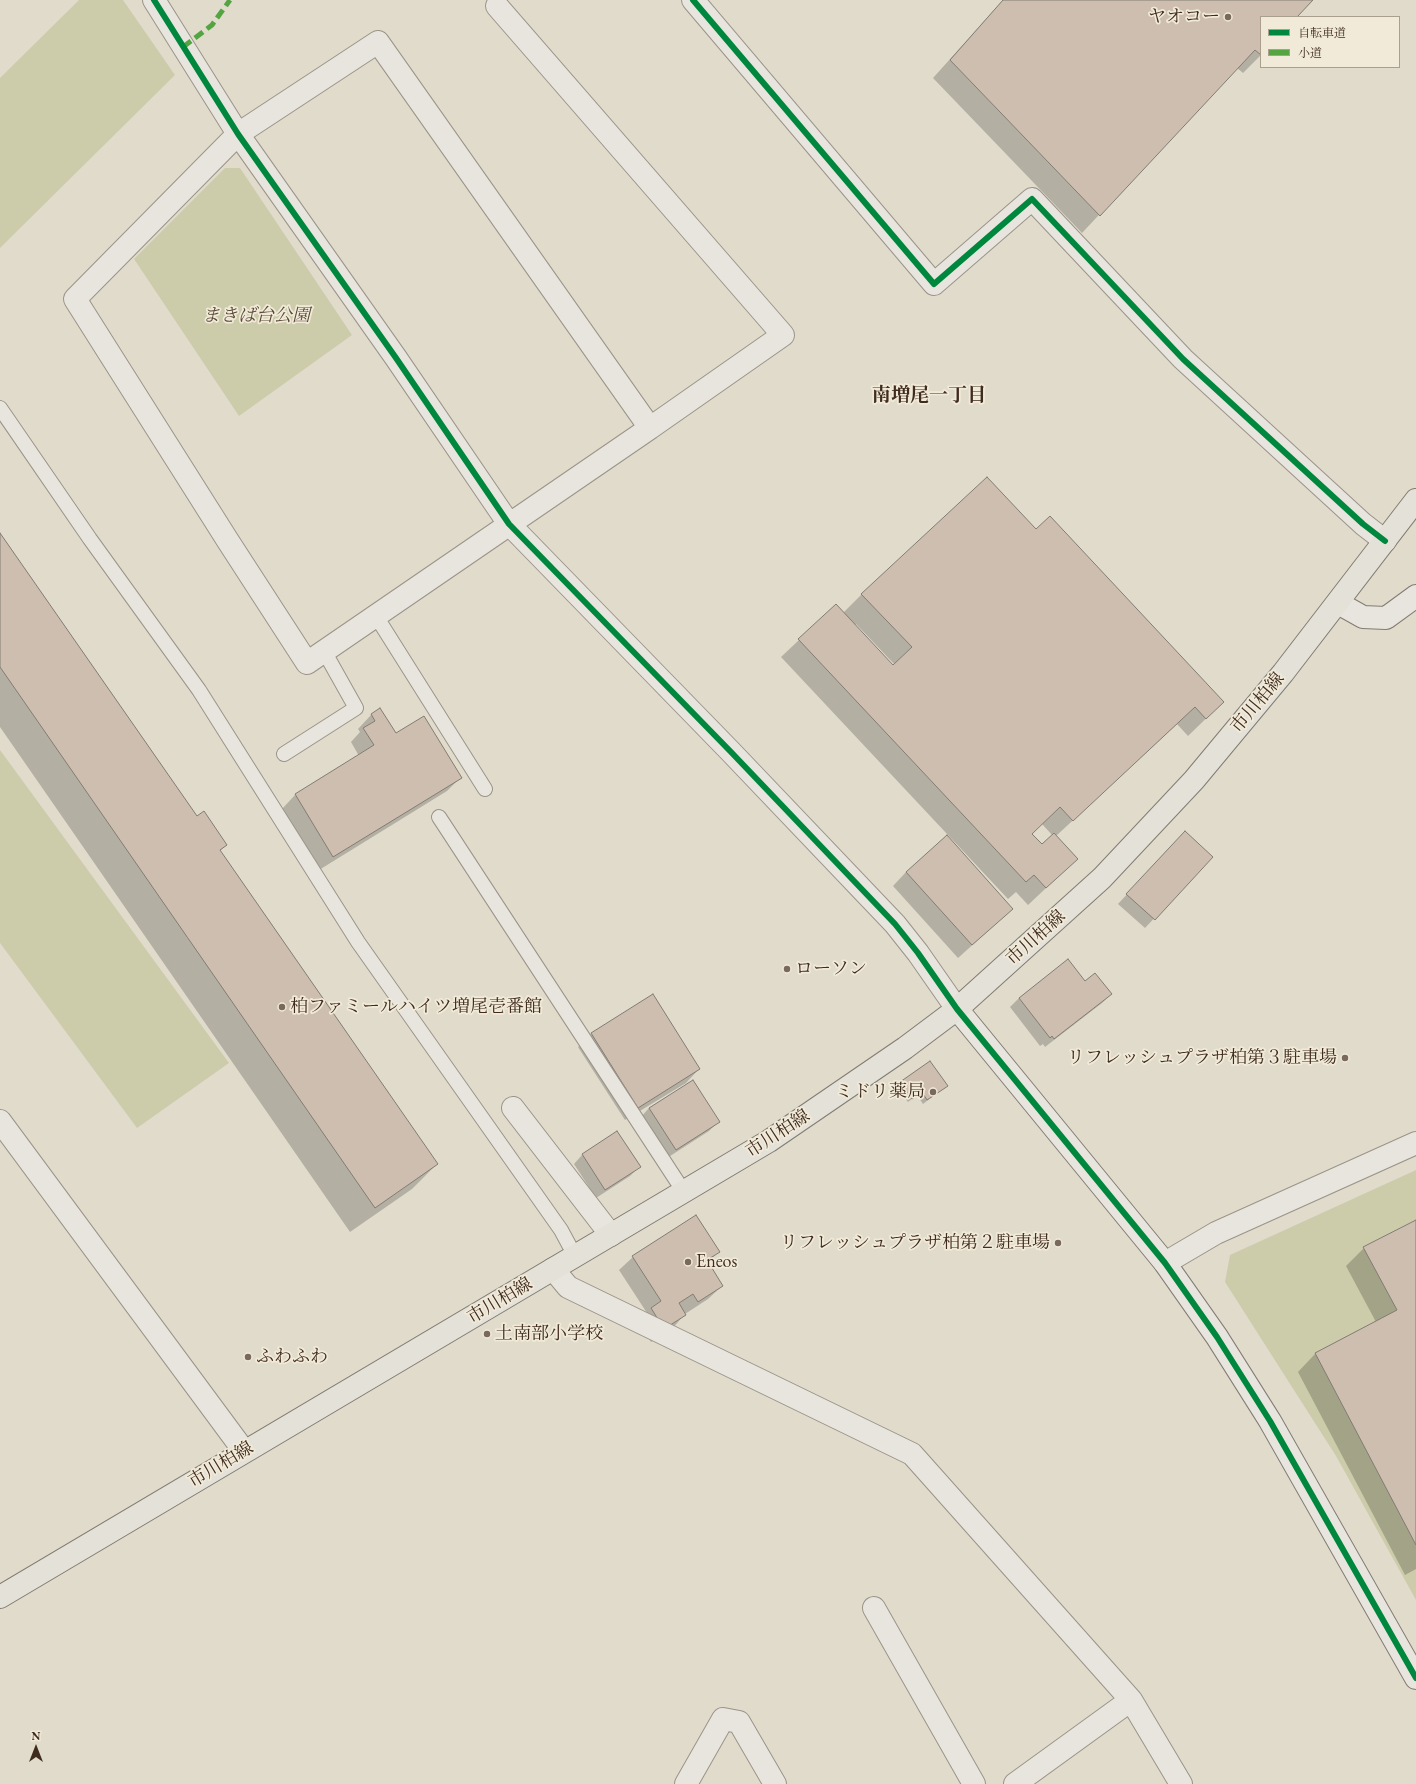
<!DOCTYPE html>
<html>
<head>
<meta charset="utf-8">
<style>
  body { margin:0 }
  #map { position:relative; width:1416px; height:1784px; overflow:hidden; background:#e1dbcc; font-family:"EB Garamond","Noto Serif JP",serif }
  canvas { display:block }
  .legend { position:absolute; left:1260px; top:16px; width:140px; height:52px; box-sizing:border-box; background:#f1ead9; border:1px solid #aa9e8f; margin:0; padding:5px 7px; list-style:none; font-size:12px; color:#402c1f }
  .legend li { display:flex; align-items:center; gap:8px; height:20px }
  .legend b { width:20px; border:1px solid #aa9e8f }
  .north { position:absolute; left:16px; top:1728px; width:40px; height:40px; -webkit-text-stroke:3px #f1ead9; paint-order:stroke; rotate:0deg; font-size:11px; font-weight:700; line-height:16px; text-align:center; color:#402c1f }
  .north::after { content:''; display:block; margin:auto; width:14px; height:18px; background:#402c1f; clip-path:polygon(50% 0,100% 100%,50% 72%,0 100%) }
</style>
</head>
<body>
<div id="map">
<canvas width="1416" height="1784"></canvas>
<ul class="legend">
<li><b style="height:5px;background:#00873e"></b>自転車道</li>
<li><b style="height:5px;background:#54a441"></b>小道</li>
</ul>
<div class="north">N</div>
</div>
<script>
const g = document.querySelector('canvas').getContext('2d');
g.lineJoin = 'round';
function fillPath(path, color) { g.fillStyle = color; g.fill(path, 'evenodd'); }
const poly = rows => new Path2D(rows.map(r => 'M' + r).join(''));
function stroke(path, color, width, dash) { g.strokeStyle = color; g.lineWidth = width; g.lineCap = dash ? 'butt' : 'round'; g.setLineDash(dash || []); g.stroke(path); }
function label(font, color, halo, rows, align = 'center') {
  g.font = font + ' "EB Garamond","Noto Serif JP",serif'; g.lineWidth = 3.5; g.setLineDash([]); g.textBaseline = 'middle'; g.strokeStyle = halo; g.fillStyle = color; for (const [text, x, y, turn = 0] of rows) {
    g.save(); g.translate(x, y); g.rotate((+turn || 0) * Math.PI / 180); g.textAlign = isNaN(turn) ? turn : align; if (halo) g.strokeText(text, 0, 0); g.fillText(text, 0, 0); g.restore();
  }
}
fillPath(poly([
  [79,0,123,0,175,75,0,248,0,78],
  [225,168,240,168,352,335,239,416,134,259],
  [0,750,229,1063,137,1128,0,943],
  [1416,1170,1416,1600,1336,1456,1225,1282,1230,1255]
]), '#ccccab');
fillPath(poly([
  [1003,0,1312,0,1296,17,1261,17,1261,55,1243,73,1237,68,1082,233,933,78],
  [1036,530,1223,702,1188,736,1177,724,1056,836,1077,859,1028,905,1016,892,1008,899,781,657,799,640,843,613,862,594],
  [856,624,895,665,893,667,855,626],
  [1042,824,1053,836,1042,846,1032,834],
  [0,535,197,818,226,845,220,851,437,1164,412,1189,350,1232,0,727],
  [380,710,395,734,460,778,447,791,319,870,282,809,295,795,359,756,351,742,360,732,358,729,371,715],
  [1176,841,1212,857,1145,928,1118,904],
  [906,872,998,922,958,958,893,886],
  [1068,961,1085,982,1111,994,1102,1003,1045,1047,1043,1044,1040,1046,1010,1007,1019,998],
  [592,1034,699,1069,686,1083,625,1120,578,1047],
  [901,1082,946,1086,923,1104,917,1095,908,1102,897,1087],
  [649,1108,718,1122,709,1131,667,1158,641,1117],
  [617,1133,639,1167,630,1176,596,1198,574,1164,582,1155],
  [1416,1221,1416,1569,1405,1575,1298,1372,1315,1354,1376,1322,1346,1266,1364,1248],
  [718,1252,708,1263,722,1286,708,1299,685,1314,672,1329,651,1342,638,1322,647,1313,619,1270,633,1257]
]), '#0003');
const building = poly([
  [1003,0,1313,0,1297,17,1261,17,1261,55,1255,50,1100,216,950,60,1003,0],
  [987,477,1036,529,1050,516,1224,702,1206,719,1195,707,1073,821,1060,807,1032,834,1042,844,1054,833,1078,859,1046,888,1034,875,1026,882,798,639,836,604,893,665,912,647,861,594,987,477],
  [0,533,197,816,204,811,227,845,220,850,438,1164,375,1208,0,667,0,533],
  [380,708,396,733,424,716,462,778,333,857,295,794,374,745,363,728,375,721,371,714,380,708],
  [1185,831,1213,857,1155,920,1126,894,1185,831],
  [947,835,1013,909,972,945,906,872,947,835],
  [1068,959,1085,981,1095,973,1112,994,1054,1039,1052,1036,1050,1038,1019,998,1068,959],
  [653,994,700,1069,638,1108,591,1033,653,994],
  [930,1061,948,1086,927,1100,922,1092,912,1099,900,1082,930,1061],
  [693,1080,720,1122,676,1150,649,1108,693,1080],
  [617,1131,641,1167,605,1190,582,1154,617,1131],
  [696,1215,720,1252,707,1260,723,1286,698,1302,693,1294,679,1303,686,1315,664,1329,651,1308,661,1301,632,1256,696,1215],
  [1416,1220,1416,1545,1315,1353,1397,1310,1363,1247,1416,1220]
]);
fillPath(building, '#cdbeb0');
stroke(building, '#827c73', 1);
const lane = poly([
  [0,408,90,539,199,690,358,942,561,1230,575,1256],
  [376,616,485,789],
  [284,754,356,708,324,651],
  [439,817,684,1192]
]);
const street = poly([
  [154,0,238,134,396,358,509,524,731,752,895,924,918,953,957,1009],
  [693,0,934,284,1032,199,1183,359,1363,524,1385,541],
  [497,6,783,335,650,428],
  [378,42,650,428,307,663,228,541,75,299,238,134,378,42],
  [513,1108,611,1235],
  [0,1121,244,1451],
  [1165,1263,1216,1233,1416,1143],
  [553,1269,568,1287,912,1454,1131,1700,1181,1784],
  [874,1608,974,1784],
  [686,1784,723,1719,739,1722,775,1784],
  [1015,1784,1131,1700]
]);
const secondary = poly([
  [1338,603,1363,617,1386,618,1416,596],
  [957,1009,1165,1263,1217,1337,1270,1421,1416,1678]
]);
const primary = poly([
  [0,1597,769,1141,905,1048,957,1009,1102,878,1194,780,1283,673,1416,500]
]);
stroke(lane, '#9a9489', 16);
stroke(street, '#9a9489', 24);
stroke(secondary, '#827c73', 24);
stroke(primary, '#827c73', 24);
stroke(lane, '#e8e5de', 14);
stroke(street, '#e8e5de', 22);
stroke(secondary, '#e8e5de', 22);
stroke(primary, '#e4e1d8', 22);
stroke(poly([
  [183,47,212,25,230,0]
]), '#54a441', 5, [10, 5]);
stroke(poly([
  [154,0,238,134,396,358,509,524,731,752,895,924,918,953,957,1009,1165,1263,1217,1337,1270,1421,1416,1678],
  [693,0,934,284,1032,199,1183,359,1363,524,1385,541]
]), '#00873e', 6);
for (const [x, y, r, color] of [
  [1228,17,4,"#78695c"],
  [787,969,4,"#78695c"],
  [282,1007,4,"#78695c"],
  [1345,1058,4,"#78695c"],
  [933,1092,4,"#78695c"],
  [1058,1243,4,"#78695c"],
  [688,1262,4,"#78695c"],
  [487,1334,4,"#78695c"],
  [248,1357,4,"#78695c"]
]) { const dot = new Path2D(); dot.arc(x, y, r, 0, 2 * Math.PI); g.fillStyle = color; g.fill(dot); stroke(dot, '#f1ead9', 1.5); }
label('18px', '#402c1f', '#f1ead9', [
  ["ヤオコー",1220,17,"right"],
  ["ローソン",795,969],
  ["柏ファミールハイツ増尾壱番館",290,1007],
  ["リフレッシュプラザ柏第３駐車場",1337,1058,"right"],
  ["ミドリ薬局",925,1092,"right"],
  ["リフレッシュプラザ柏第２駐車場",1050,1243,"right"],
  ["Eneos",696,1262],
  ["土南部小学校",495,1334],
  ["ふわふわ",256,1357]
], 'left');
label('italic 18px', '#594a36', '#f1ead9', [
  ["まきば台公園",256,316]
]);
label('18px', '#402c1f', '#f1ead9', [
  ["市川柏線",1258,703,-50],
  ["市川柏線",1036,938,-42],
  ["市川柏線",778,1134,-33],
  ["市川柏線",500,1301,-31],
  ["市川柏線",221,1465,-31]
]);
label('bold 19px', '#402c1f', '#f1ead9', [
  ["南増尾一丁目",929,396]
]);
</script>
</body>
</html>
